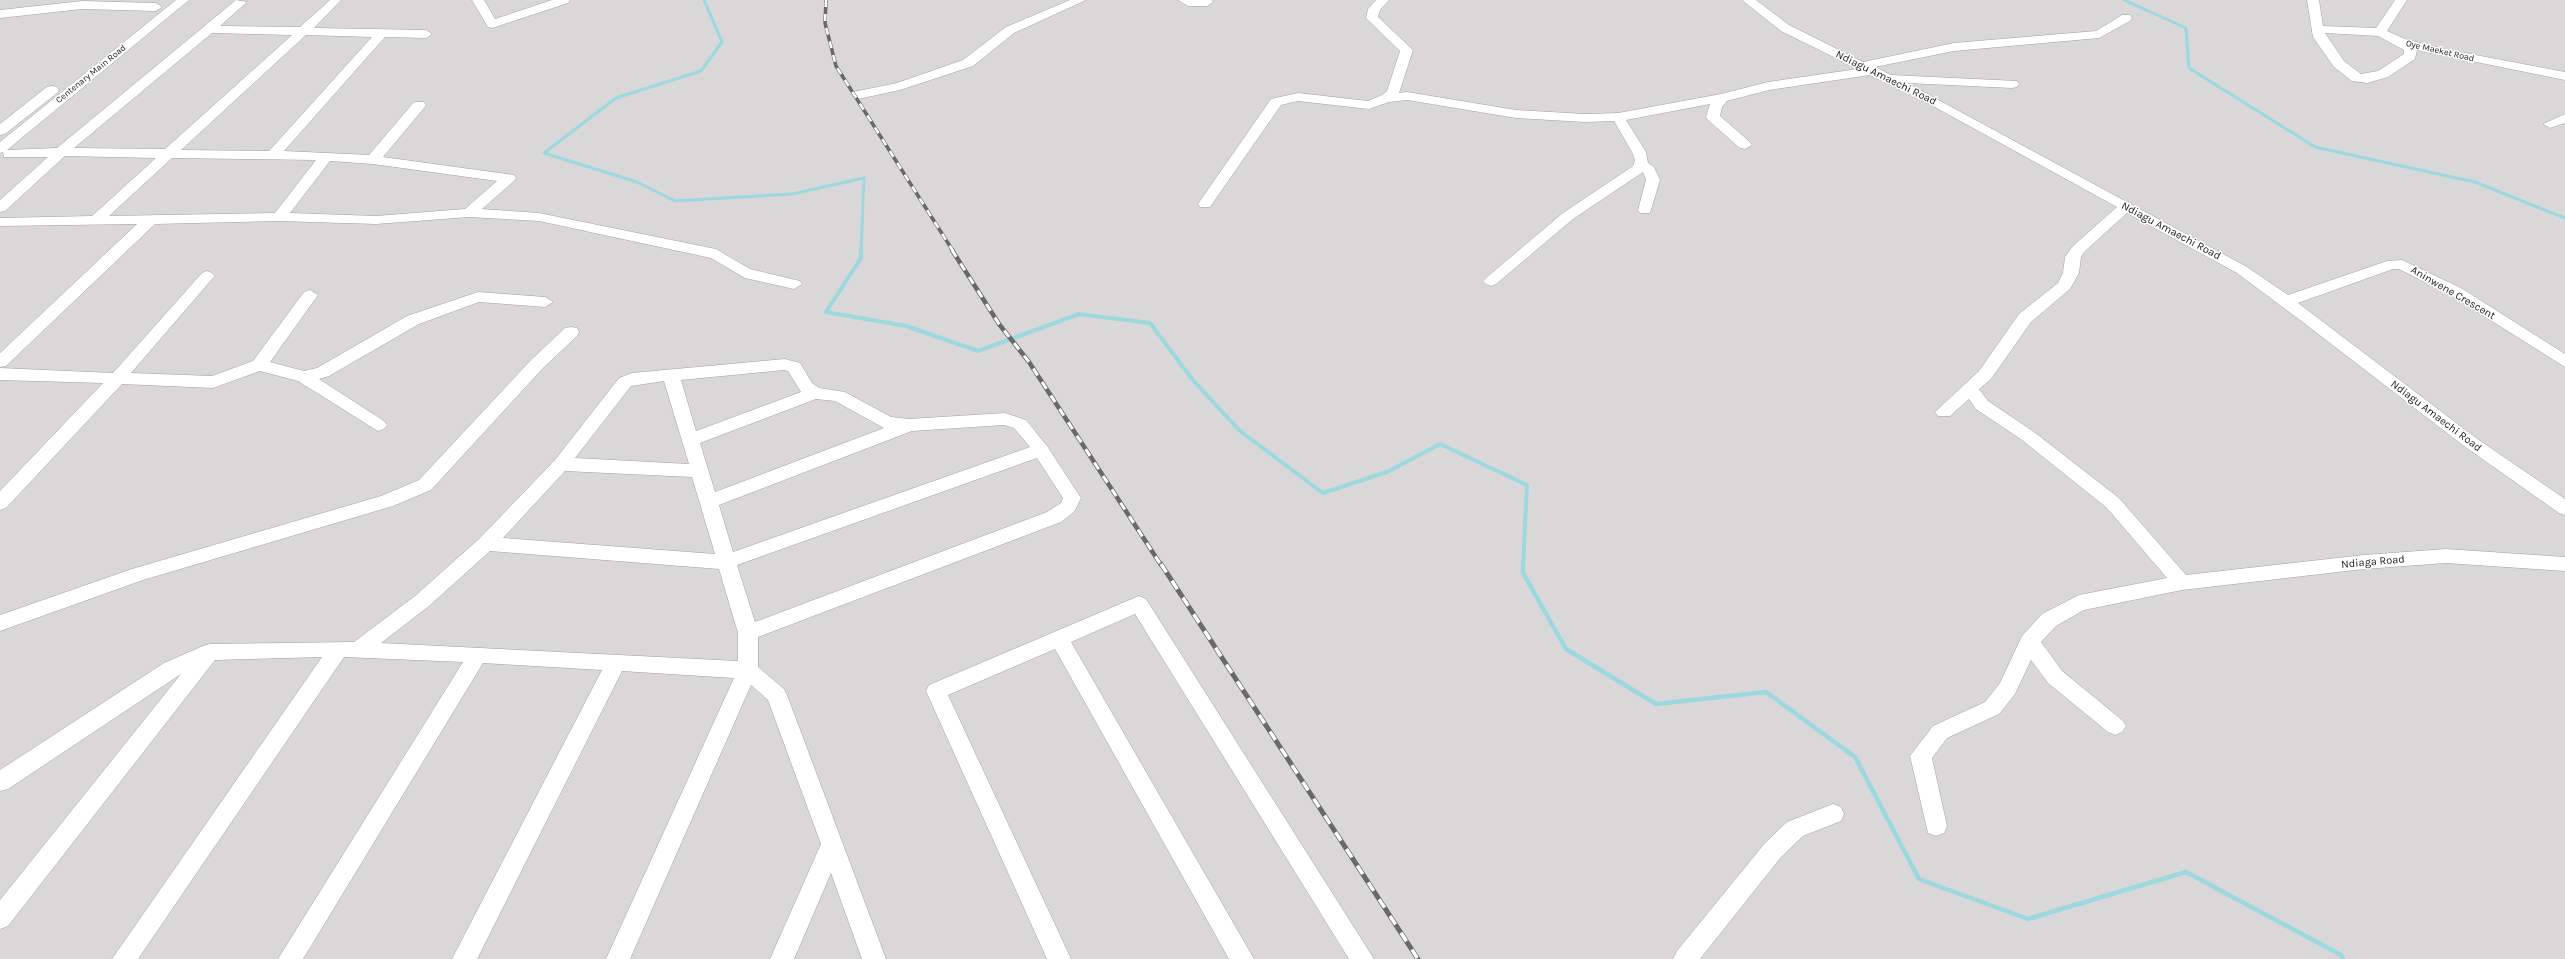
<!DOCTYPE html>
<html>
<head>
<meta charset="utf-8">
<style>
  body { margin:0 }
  canvas { display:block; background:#ede7df }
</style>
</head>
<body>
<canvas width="2565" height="959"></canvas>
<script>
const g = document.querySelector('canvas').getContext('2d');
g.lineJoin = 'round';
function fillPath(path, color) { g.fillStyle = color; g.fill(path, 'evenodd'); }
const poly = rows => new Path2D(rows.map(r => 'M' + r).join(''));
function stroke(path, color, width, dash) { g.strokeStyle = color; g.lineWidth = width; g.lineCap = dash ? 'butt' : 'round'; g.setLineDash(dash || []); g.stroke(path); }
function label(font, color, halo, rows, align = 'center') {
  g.font = font + ' Karla,sans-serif'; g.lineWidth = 3; g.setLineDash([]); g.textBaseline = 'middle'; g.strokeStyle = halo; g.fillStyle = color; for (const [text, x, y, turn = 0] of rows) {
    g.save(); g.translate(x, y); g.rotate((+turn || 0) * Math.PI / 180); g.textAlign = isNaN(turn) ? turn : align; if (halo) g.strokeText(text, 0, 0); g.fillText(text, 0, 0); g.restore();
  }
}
fillPath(poly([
  [0,0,2565,0,2565,959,0,959]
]), '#d9d7d8');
stroke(poly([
  [704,0,722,42,701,71,616,98,544,153,637,182,675,201,792,194,864,178,861,251],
  [2124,0,2186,28,2189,68,2315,147,2475,182,2565,218]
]), '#9bd9df', 3);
stroke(poly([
  [861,250,861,258,826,312,906,326,978,351,1079,314,1150,323,1192,379,1239,430,1323,493,1387,472,1440,444,1527,485,1523,565]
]), '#9bd9df', 4);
stroke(poly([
  [1523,564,1523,573,1566,649,1656,704,1766,692,1855,757,1919,879,2028,919,2186,872,2341,955,2343,959]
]), '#9bd9df', 4.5);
const minor = poly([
  [176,0,189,0,7,150,57,148,236,0,247,2,220,26,300,27,330,0,341,0,314,28,426,30,432,34,426,38,385,37,284,151,369,155,414,102,424,102,426,105,424,108,383,157,514,175,516,178,514,181,482,209,539,213,716,249,750,269,800,281,802,284,794,289,745,278,711,258,539,221,469,217,376,224,279,221,155,224,6,366,0,367,0,353,137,224,0,226,0,218,92,216,156,158,65,156,5,211,0,212,0,200,48,157,4,157,3,152,0,153,0,142,176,0],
  [212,33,292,35,165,149,74,148,212,33],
  [306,35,372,37,269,151,181,150,306,35],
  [172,158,316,160,275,213,109,216,172,158],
  [330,161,373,164,497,181,465,209,376,216,290,213,330,161],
  [472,0,484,0,495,19,552,0,570,0,568,3,492,28,488,27,472,0],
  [1070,0,1086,0,1014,33,973,66,900,90,858,99,851,95,853,92,897,83,963,60,1006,27,1070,0],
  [1178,0,1212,0,1213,2,1207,6,1188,6,1178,0],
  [1376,0,1389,0,1380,10,1378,17,1413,50,1399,93,1407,92,1516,110,1585,114,1618,113,1721,94,1768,82,1858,69,1781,31,1742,0,1756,0,1789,25,1863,62,1954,43,2096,31,2122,15,2130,15,2132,18,2130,21,2099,38,1954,51,1875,67,1891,75,2017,81,2019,84,2017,87,2012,88,1907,83,2247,267,2288,295,2387,261,2402,260,2461,288,2565,354,2565,367,2449,294,2399,269,2393,269,2298,303,2476,438,2565,499,2565,515,2559,513,2464,446,2304,323,2237,273,2127,213,2084,252,2081,257,2079,273,2070,289,2031,322,1991,379,1979,389,1988,401,2034,432,2119,498,2186,575,2364,555,2446,549,2565,557,2565,571,2446,563,2364,569,2182,590,2084,610,2056,626,2041,642,2062,671,2122,720,2126,726,2122,732,2115,735,2108,732,2048,683,2031,660,2015,694,1999,714,1947,738,1932,758,1947,826,1944,833,1936,836,1928,833,1910,756,1933,726,1985,702,2000,683,2022,636,2042,614,2079,595,2167,578,2107,508,2022,440,1976,409,1969,399,1950,416,1938,416,1935,412,1979,371,2019,314,2058,283,2063,273,2065,257,2073,246,2117,207,1922,100,1870,75,1769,90,1727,101,1722,107,1720,116,1750,142,1752,145,1745,149,1740,148,1708,120,1706,117,1710,104,1626,120,1646,152,1648,163,1654,167,1660,180,1650,213,1640,213,1638,210,1646,180,1643,172,1573,219,1496,284,1491,286,1486,284,1483,281,1486,278,1563,213,1633,166,1635,160,1632,152,1614,121,1585,122,1516,118,1407,100,1389,102,1369,109,1298,101,1281,105,1210,207,1200,207,1198,204,1271,99,1298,93,1368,101,1382,95,1387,91,1400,51,1366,18,1368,9,1376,0],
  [2307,0,2319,0,2323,26,2376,28,2395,0,2407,0,2387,31,2405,39,2444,49,2565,72,2565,80,2417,50,2415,59,2388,77,2367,83,2352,81,2334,67,2313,37,2307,0],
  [2325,33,2378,36,2404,50,2404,54,2378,71,2361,74,2344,61,2325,33],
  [82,1,156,3,162,7,156,11,82,9,0,18,0,10,82,1],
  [52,86,57,87,59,90,57,93,5,134,0,135,0,124,47,87,52,86],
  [2565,114,2565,123,2550,128,2543,124,2565,114],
  [207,271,212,273,215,276,212,279,131,373,212,376,253,361,304,292,310,290,318,295,270,362,304,371,317,368,407,316,478,292,545,297,553,302,545,307,479,302,419,324,329,376,319,379,384,421,387,425,384,429,378,431,298,381,260,371,213,388,122,384,6,508,0,510,0,491,103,383,0,380,0,368,113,373,202,273,207,271],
  [571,327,577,328,579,332,577,336,543,368,431,490,393,506,143,580,0,631,0,615,132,569,381,496,419,480,531,360,565,328,571,327],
  [785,359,800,363,812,383,819,388,845,392,891,417,909,419,1005,413,1026,420,1047,446,1081,498,1074,512,1061,522,758,637,758,667,784,689,787,695,886,959,862,959,831,873,794,959,770,959,821,844,768,700,751,685,630,959,606,959,734,678,622,671,477,959,452,959,602,670,483,663,303,959,278,959,463,662,344,657,138,959,112,959,322,657,215,660,8,926,0,929,0,900,181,674,8,789,0,791,0,770,164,663,203,646,210,644,354,642,415,596,479,539,555,460,619,378,632,373,785,359],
  [784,370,788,371,801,392,696,431,681,380,784,370],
  [664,381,689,464,575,458,631,386,664,381],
  [816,399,835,401,884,428,715,492,700,443,816,399],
  [1004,425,1014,428,1030,447,733,552,719,505,912,431,1004,425],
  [1037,458,1063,498,1061,503,1047,512,755,622,737,565,1037,458],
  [565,471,692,477,715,554,503,538,565,471],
  [490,551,719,569,738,633,738,661,381,643,429,606,490,551],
  [1139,596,1146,599,1374,959,1349,959,1135,614,1071,642,1254,959,1229,959,1055,649,948,695,1071,959,1047,959,926,691,929,685,1139,596],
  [1833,804,1841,807,1844,814,1841,821,1803,836,1781,857,1700,959,1673,959,1677,951,1765,843,1787,822,1833,804]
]);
stroke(minor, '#a2a2a2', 1);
fillPath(minor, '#fff');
const railFar2 = poly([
  [826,0,825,23,836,66,953,251]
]);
const railFar1 = poly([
  [952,250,999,324,1029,362,1161,565]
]);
const rail = poly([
  [1161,564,1418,959]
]);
stroke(railFar2, '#696969', 3.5);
stroke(railFar1, '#696969', 4.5);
stroke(rail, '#696969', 5);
stroke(railFar2, '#fff', 2.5, [7]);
stroke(railFar1, '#fff', 3, [8]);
stroke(rail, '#fff', 3.5, [10]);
label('9px', '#1b1b1b', '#fff', [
  ["Oye Maeket Road",2440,51,13],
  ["Centenary Main Road",91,74,-39]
]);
label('11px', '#1b1b1b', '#fff', [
  ["Ndiagu Amaechi Road",1886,78,26],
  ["Ndiagu Amaechi Road",2171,231,28],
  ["Aninwene Crescent",2453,293,30],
  ["Ndiagu Amaechi Road",2436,416,37],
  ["Ndiaga Road",2373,562,-5]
]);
</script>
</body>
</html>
